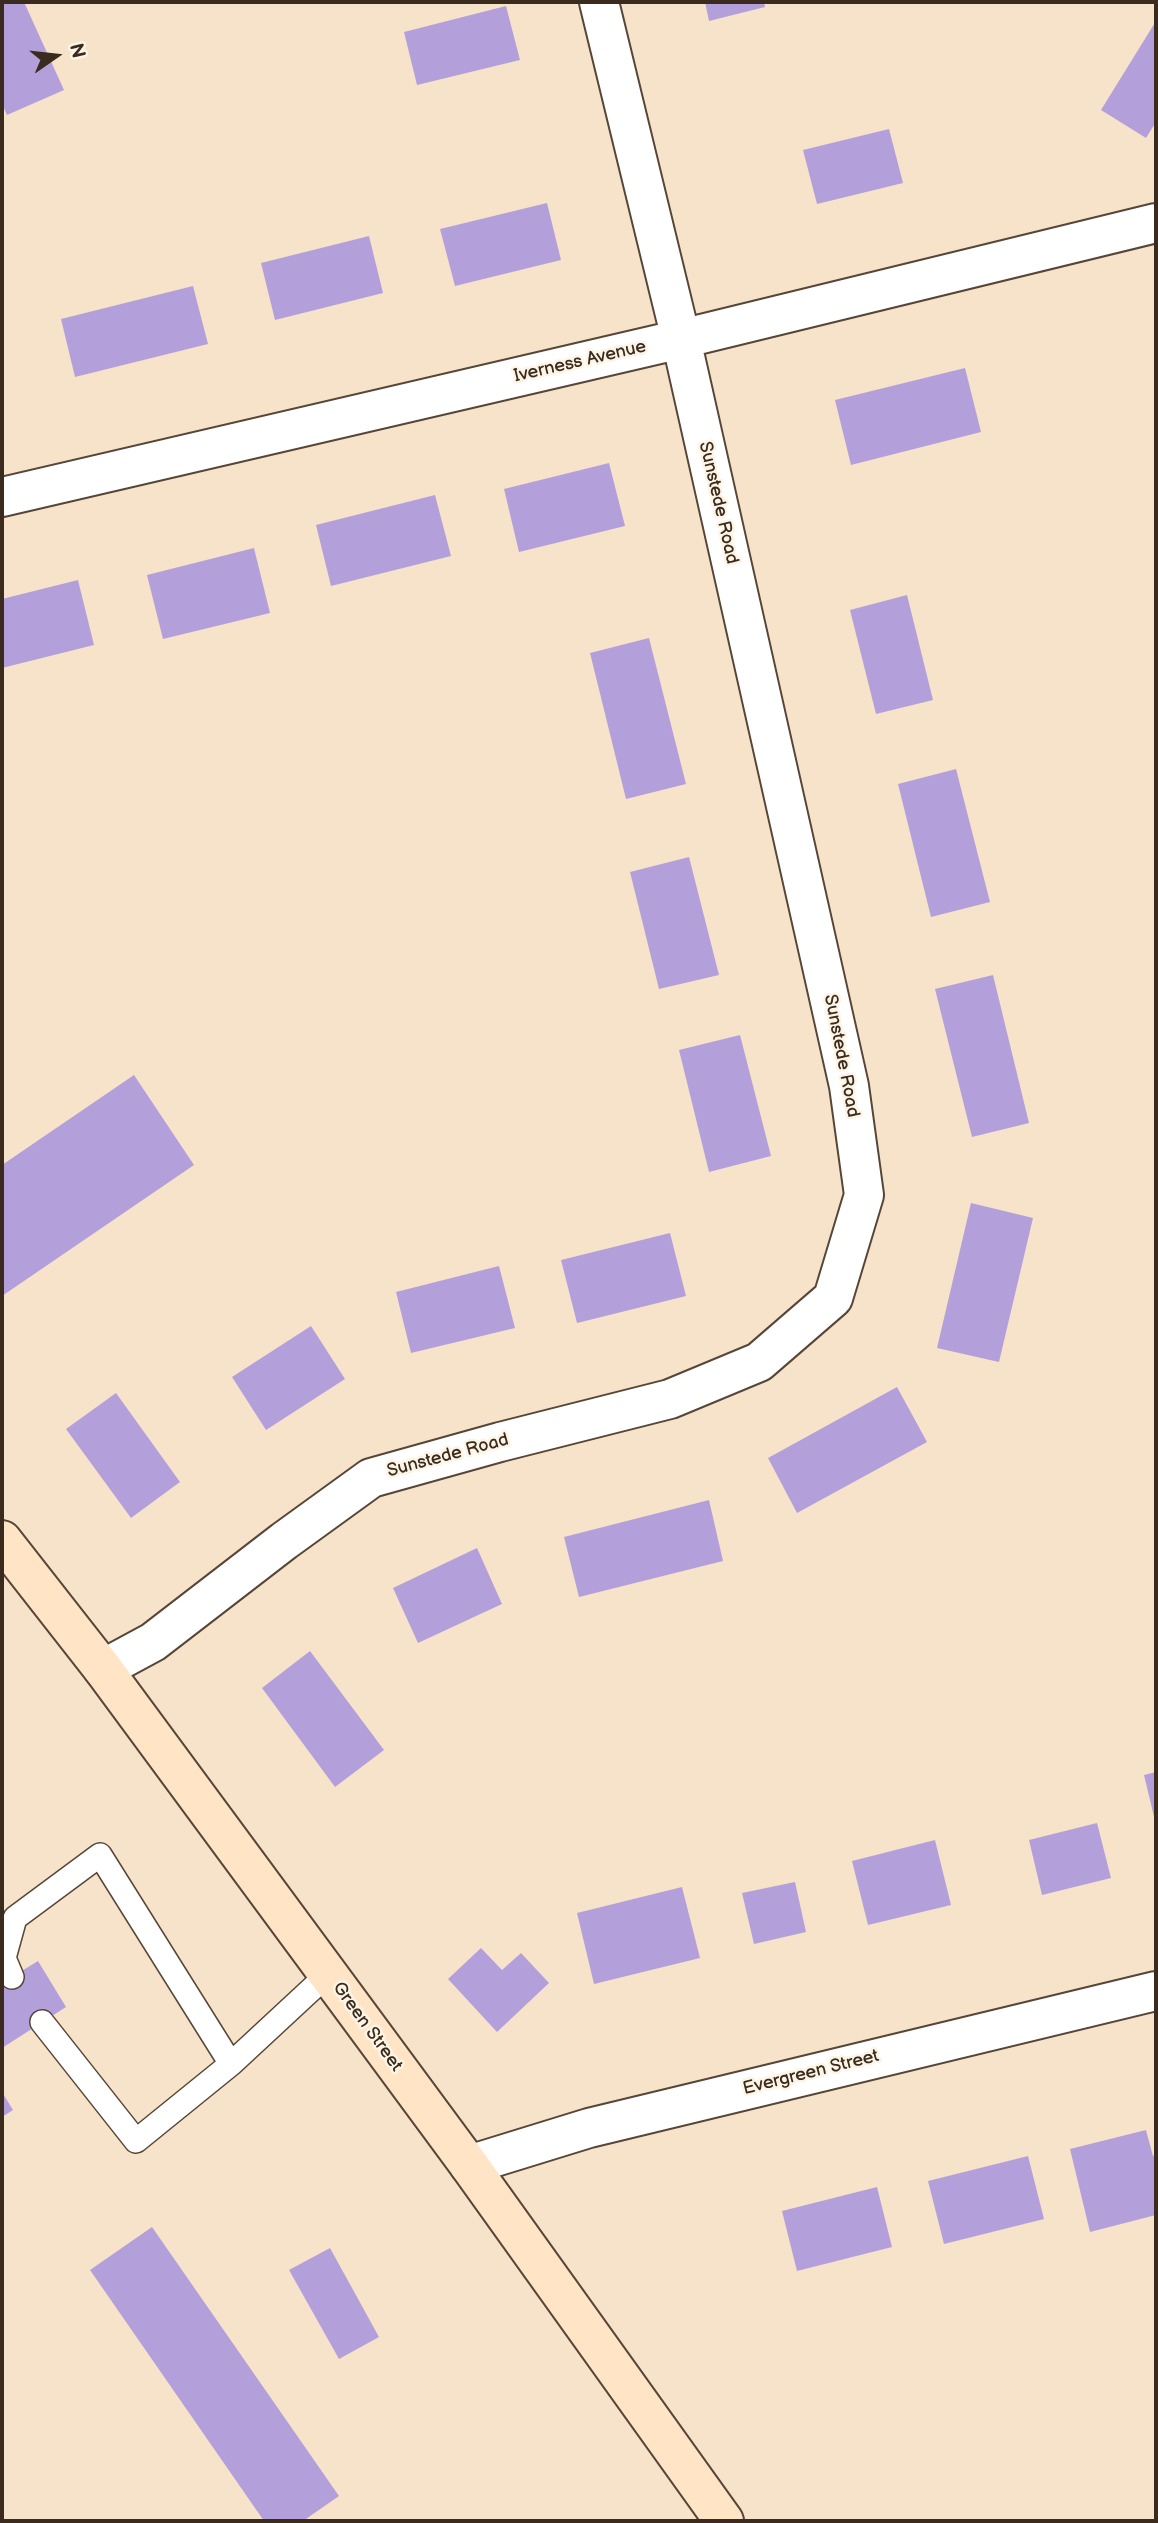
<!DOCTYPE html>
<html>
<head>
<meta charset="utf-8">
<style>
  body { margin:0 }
  #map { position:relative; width:1158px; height:2523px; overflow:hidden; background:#f6e3ca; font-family:"Balsamiq Sans",sans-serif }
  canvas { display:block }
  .frame { position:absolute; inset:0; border:4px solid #3b2a1e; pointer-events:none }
  .north { position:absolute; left:21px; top:21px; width:70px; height:70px; -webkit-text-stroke:5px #fcf5e5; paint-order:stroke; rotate:76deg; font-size:19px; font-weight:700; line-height:28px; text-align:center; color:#3b2a1e }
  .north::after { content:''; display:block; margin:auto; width:24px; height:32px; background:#3b2a1e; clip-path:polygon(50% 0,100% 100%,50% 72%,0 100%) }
</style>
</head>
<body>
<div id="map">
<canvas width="1158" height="2523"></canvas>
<div class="frame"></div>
<div class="north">N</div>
</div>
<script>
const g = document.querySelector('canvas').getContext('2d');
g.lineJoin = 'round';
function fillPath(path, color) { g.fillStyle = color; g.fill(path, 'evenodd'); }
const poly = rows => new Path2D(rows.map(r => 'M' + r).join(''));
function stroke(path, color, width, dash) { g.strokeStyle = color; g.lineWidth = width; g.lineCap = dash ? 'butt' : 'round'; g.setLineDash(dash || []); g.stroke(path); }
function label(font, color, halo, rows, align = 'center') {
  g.font = font + ' "Balsamiq Sans",sans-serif'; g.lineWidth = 5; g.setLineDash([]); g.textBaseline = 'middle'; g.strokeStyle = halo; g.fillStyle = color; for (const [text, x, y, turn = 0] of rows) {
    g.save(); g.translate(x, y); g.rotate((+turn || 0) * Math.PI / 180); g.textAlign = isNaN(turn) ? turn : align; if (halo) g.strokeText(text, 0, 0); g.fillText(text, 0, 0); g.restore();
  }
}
fillPath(poly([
  [2,2,24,2,64,90,7,115,2,104],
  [705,2,764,2,765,7,709,21],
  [506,6,520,60,417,85,404,32],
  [1156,21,1156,122,1146,138,1101,110],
  [889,129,903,183,817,204,803,150],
  [547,203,561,260,455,286,440,229],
  [369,236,383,293,275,320,261,263],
  [193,286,208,344,75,377,61,319],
  [965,368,981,432,851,465,835,400],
  [609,463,625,526,519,552,504,489],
  [435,495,451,556,331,586,316,525],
  [254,548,270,613,163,639,147,575],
  [78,580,94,645,2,668,2,599],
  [907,595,933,700,876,714,850,610],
  [649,638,686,784,626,799,590,653],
  [956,769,990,902,931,917,898,784],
  [689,857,719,975,659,989,630,872],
  [993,975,1029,1123,972,1137,935,989],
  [740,1035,771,1156,709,1172,679,1050],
  [134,1075,194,1165,2,1296,2,1165],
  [971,1203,1033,1218,999,1362,937,1348],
  [670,1233,686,1296,577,1323,561,1260],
  [499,1266,515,1328,411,1353,396,1292],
  [311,1326,345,1379,266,1430,232,1377],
  [897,1387,927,1442,797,1513,768,1458],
  [116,1393,180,1482,131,1518,66,1429],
  [709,1500,723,1561,579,1597,564,1537],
  [477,1548,502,1604,418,1643,393,1588],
  [310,1651,384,1750,335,1787,262,1688],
  [1156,1772,1156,1821,1155,1821,1144,1775],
  [1097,1823,1111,1878,1042,1895,1029,1840],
  [935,1840,951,1905,868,1925,852,1861],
  [795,1882,806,1932,754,1944,742,1893],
  [682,1887,700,1958,594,1984,577,1913],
  [481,1948,502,1970,521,1953,549,1983,497,2032,448,1979],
  [38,1961,66,2007,2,2048,2,1983],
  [2,2092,13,2110,2,2117],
  [1146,2130,1153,2156,1156,2155,1156,2215,1090,2232,1070,2149],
  [1028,2156,1044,2219,944,2244,928,2181],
  [877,2187,892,2247,797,2271,782,2211],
  [152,2227,339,2496,303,2521,264,2521,90,2270],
  [330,2248,379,2337,339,2359,289,2270]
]), '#b3a0db');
const lane = poly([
  [12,1977,4,1958,15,1918,100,1855,231,2064,328,1974],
  [42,2022,136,2141,231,2064]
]);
const street = poly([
  [2,497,681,339,1156,223],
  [103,1669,153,1642,284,1541,371,1478,500,1442,670,1399,759,1362,833,1298,864,1195,849,1086,681,339,599,2],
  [469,2165,589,2128,1156,1991]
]);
const secondary = poly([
  [2,1540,103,1669,469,2165,724,2521]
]);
stroke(lane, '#574638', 26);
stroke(street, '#574638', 42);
stroke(secondary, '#574638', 42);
stroke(lane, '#fff', 23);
stroke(street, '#fff', 38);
stroke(secondary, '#ffe4c6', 38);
label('18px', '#3b2a1e', '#fcf5e5', [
  ["Iverness Avenue",580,362,-13],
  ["Sunstede Road",718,503,77],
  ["Sunstede Road",841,1056,79],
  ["Sunstede Road",448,1456,-15],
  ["Green Street",367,2027,54],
  ["Evergreen Street",811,2073,-14]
]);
</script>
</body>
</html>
